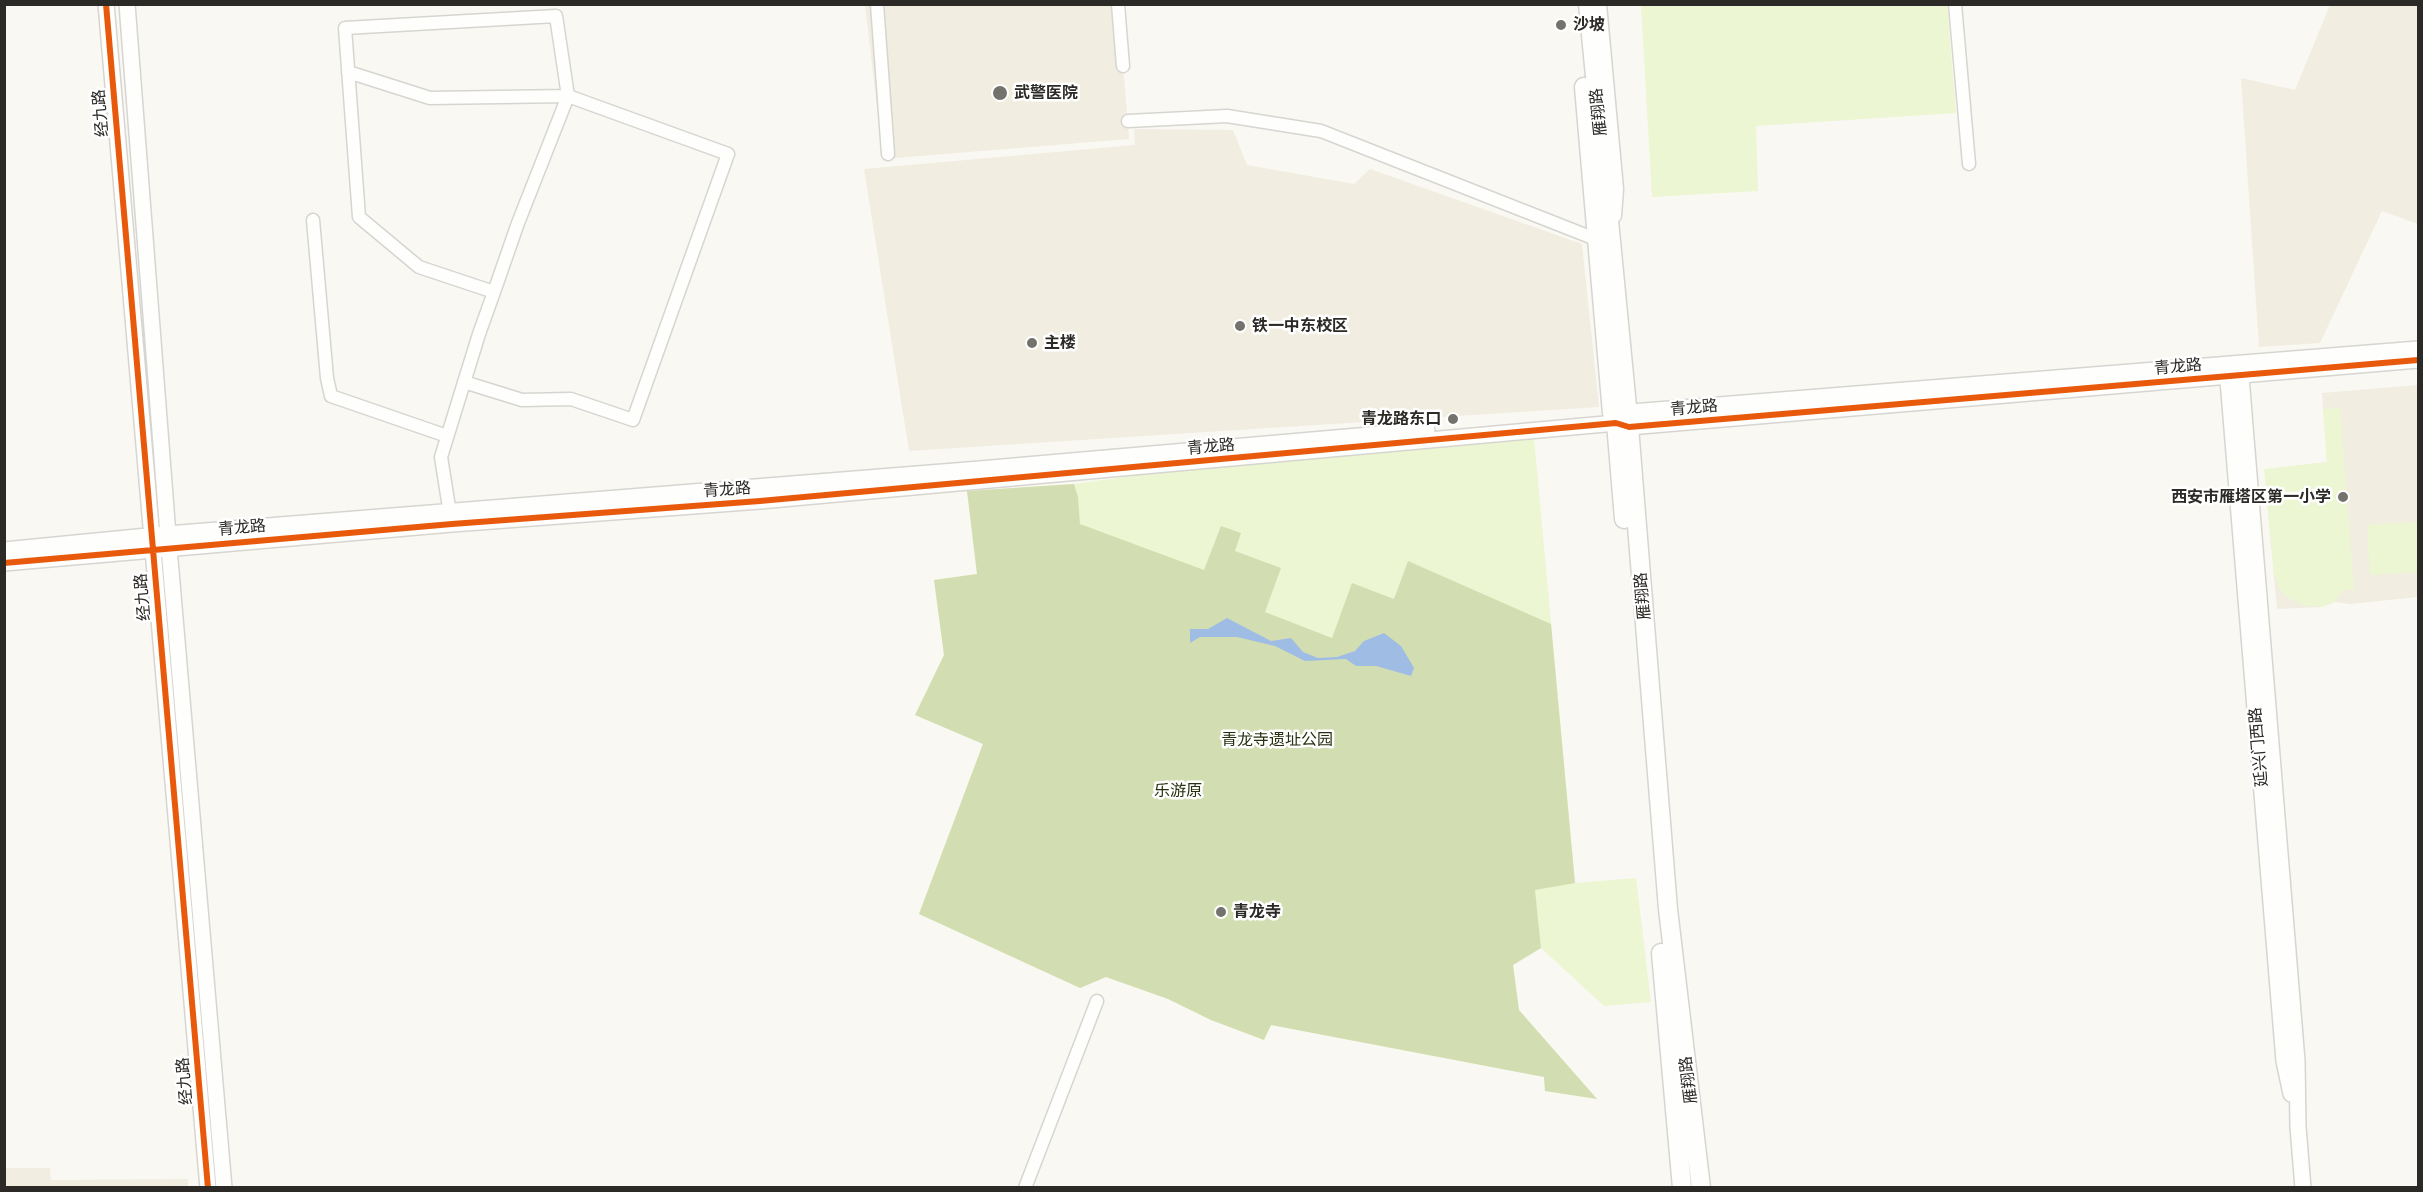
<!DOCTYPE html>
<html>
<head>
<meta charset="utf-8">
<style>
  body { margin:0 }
  #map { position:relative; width:2423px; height:1192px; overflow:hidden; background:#faf8f2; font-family:"PT Sans",sans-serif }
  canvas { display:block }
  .frame { position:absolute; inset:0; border:6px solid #2c2a26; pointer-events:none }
</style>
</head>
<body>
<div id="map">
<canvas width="2423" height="1192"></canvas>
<div class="frame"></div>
</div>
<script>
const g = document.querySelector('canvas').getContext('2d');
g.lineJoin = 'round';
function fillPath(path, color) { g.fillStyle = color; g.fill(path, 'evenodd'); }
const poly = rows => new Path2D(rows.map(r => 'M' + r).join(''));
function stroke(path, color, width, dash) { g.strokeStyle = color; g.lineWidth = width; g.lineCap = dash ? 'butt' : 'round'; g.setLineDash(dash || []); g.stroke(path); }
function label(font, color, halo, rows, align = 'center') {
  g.font = font + ' "PT Sans","Noto Sans SC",sans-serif'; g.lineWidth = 5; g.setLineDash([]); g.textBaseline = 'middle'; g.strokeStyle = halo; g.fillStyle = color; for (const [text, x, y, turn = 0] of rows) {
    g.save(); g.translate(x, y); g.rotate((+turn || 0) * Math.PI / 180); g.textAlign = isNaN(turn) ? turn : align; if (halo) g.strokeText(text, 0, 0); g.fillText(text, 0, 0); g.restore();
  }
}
fillPath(poly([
  [865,5,1118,5,1129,139,883,159],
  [2330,5,2418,5,2418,224,2382,211,2320,343,2259,347,2241,78,2295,90],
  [1134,129,1233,130,1247,165,1354,184,1370,169,1582,244,1599,407,909,451,864,169,1135,145],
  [2418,385,2418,597,2350,604,2335,602,2322,607,2277,609,2267,503,2269,491,2294,466,2327,462,2322,393],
  [5,1168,50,1168,51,1180,188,1179,188,1187,5,1187]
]), '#f1ede0');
fillPath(poly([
  [1641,5,1947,5,1956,113,1756,126,1758,191,1652,197],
  [2340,408,2354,590,2343,590,2335,602,2322,607,2304,605,2287,597,2280,590,2274,574,2264,469,2327,462,2323,409],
  [1534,438,1575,883,1636,878,1651,1002,1604,1006,1541,948,1513,965,1519,1010,1597,1099,1545,1091,1544,1077,1271,1025,1264,1040,1211,1020,1168,999,1106,977,1080,988,919,914,983,744,915,715,944,655,934,580,977,574,967,491,1074,484,1269,457],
  [2418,522,2418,572,2370,575,2367,525]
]), '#ecf6d2');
fillPath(poly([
  [1074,484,1078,497,1080,524,1204,570,1221,526,1241,533,1235,551,1281,568,1265,612,1332,638,1352,583,1394,599,1408,561,1551,624,1575,883,1535,890,1541,948,1513,965,1519,1010,1597,1099,1545,1091,1544,1077,1271,1025,1264,1040,1211,1020,1168,999,1106,977,1080,988,919,914,983,744,915,715,944,655,934,580,977,574,967,491]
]), '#d2deb2');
fillPath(poly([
  [1227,618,1271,641,1291,638,1303,652,1318,658,1337,657,1355,651,1364,641,1384,633,1401,646,1414,668,1411,676,1376,666,1356,666,1346,659,1305,661,1275,646,1237,637,1200,637,1190,643,1190,629,1208,629]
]), '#9fbce5');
const minor = poly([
  [877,4,888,154],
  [1118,4,1123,66],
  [1600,4,1617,189,1615,216],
  [1955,4,1969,164],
  [348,72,430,98,568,96,728,154,633,420,571,399,522,400,464,382],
  [1128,121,1227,116,1321,131,1598,240],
  [313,220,327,378,331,396,447,436],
  [451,520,441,457,479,334,494,292,518,223,568,96,556,16,345,28,359,217,419,267,494,292],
  [1025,1188,1097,1001]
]);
const tertiary = poly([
  [106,4,208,1188],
  [127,4,169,548,224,1188],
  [2240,365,2297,1061,2298,1127,2303,1188],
  [2227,368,2284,1061,2291,1094],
  [1619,413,2418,349],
  [4,550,168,534,980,469,1427,430],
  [4,563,452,524,760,501,1616,423,1629,427,2418,360]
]);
const secondary = poly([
  [1588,4,1629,427,1668,909,1701,1188],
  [1584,87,1612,413,1616,423,1624,519],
  [1661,953,1682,1188]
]);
stroke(minor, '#d7d5d0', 15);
stroke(tertiary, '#d7d5d0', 18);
stroke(secondary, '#d7d5d0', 21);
stroke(minor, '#fefefd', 12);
stroke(tertiary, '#fefefd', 15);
stroke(secondary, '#fefefd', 18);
stroke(poly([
  [106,4,208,1188],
  [4,563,452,524,760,501,1616,423,1629,427,2418,360]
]), '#e8590c', 6);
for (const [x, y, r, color] of [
  [1561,25,6,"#74726d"],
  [1000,93,8,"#74726d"],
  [1240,326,6,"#74726d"],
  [1032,343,6,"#74726d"],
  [1453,419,6,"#74726d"],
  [2343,497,6,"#74726d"],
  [1221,912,6,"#74726d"]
]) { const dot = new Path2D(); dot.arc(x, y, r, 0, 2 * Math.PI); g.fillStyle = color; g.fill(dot); stroke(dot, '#fff', 2); }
label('bold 16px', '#2c2a26', '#fff', [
  ["沙坡",1573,25],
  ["武警医院",1014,93],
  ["铁一中东校区",1252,326],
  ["主楼",1044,343],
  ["青龙路东口",1441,419,"right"],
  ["西安市雁塔区第一小学",2331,497,"right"],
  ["青龙寺",1233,912]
], 'left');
label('16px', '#2c2a26', '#fff', [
  ["雁翔路",1599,112,-96],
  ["经九路",101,113,-95],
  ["青龙路",2178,367,-5],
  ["青龙路",1694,408,-5],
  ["青龙路",1211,447,-5],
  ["青龙路",727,490,-4],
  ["青龙路",242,528,-5],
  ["雁翔路",1643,596,-95],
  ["经九路",143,597,-95],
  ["延兴门西路",2259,747,-95],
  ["雁翔路",1689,1080,-97],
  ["经九路",185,1081,-95]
]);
label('16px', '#262f0f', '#fff', [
  ["青龙寺遗址公园",1277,740],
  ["乐游原",1178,791]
]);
</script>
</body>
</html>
